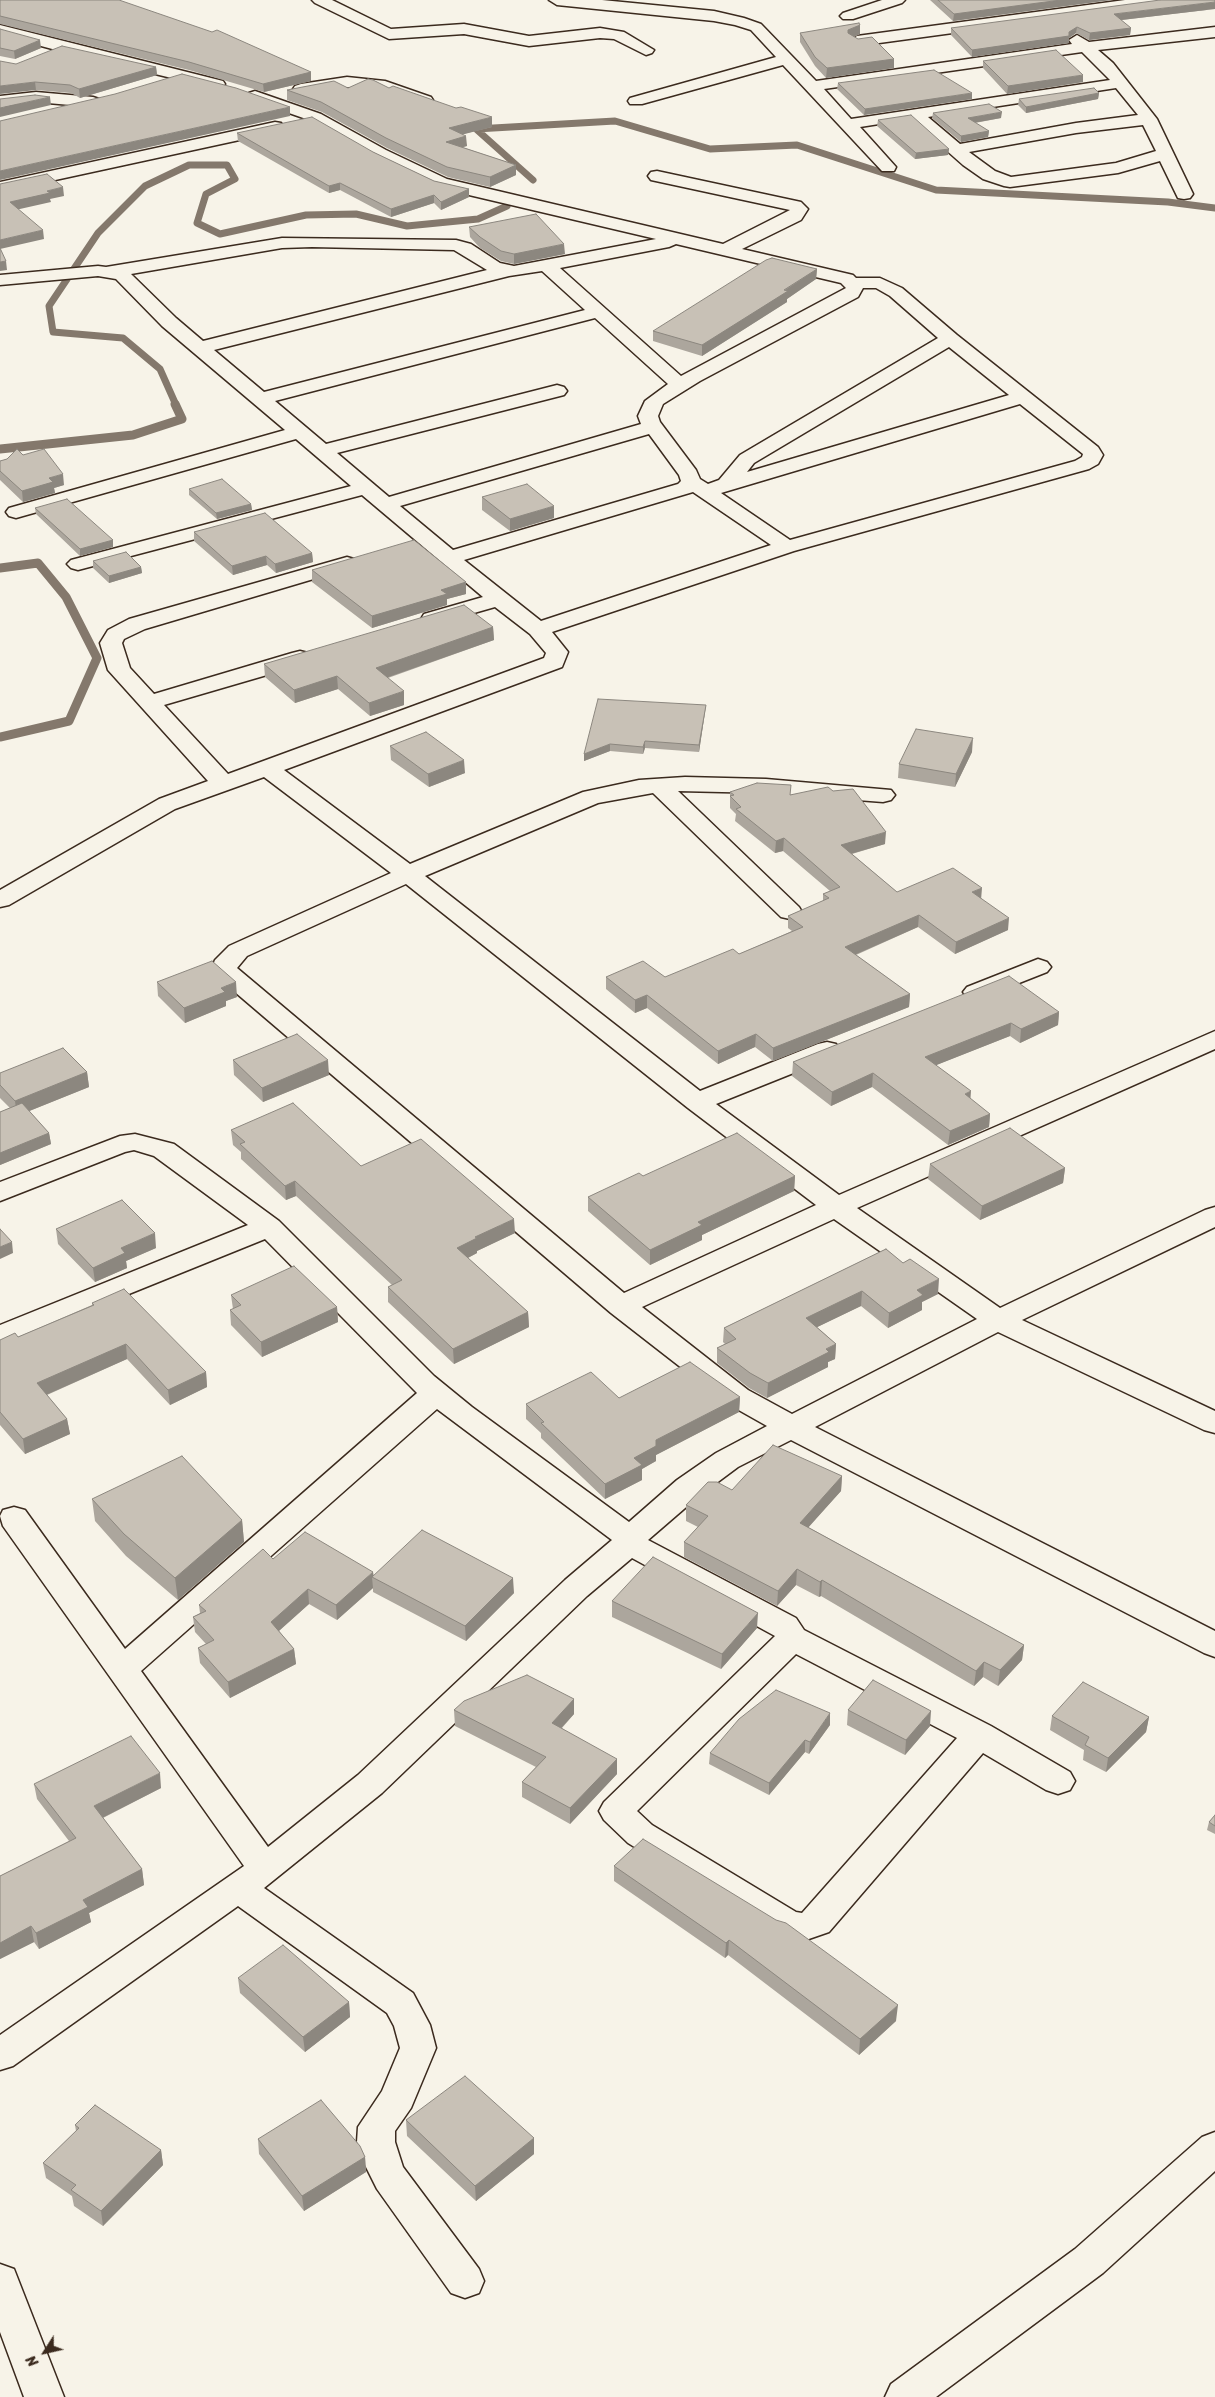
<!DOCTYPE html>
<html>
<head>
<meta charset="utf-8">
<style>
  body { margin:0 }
  #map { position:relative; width:1215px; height:2397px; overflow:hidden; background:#f7f3e8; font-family:Sriracha,sans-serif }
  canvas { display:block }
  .north { position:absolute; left:20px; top:2327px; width:50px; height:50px; -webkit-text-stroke:4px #f7f3e8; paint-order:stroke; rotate:235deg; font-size:14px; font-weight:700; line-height:20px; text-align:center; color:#3b2a1e }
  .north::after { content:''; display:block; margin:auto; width:18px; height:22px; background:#3b2a1e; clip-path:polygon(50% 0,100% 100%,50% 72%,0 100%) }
</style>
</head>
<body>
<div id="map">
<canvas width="1215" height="2397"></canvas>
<div class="north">N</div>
</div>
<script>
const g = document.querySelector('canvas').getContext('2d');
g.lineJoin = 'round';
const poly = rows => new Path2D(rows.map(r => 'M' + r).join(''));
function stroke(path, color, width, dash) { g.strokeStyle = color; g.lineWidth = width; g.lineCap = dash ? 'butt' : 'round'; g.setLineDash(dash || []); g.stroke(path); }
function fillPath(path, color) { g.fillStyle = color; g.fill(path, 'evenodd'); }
stroke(poly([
  [533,180,476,129,615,121,710,149,797,145,936,190,1168,202,1215,208],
  [176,405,160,369,123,338,53,332,49,306,98,233,145,186,189,165,227,165,235,179,206,194,197,223,220,234,306,215,356,214,407,226,478,219,507,206]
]), '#84786c', 7);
stroke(poly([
  [0,449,133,435,182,419,175,404],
  [0,568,38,563,66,597,97,658,69,721,0,737]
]), '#84786c', 9);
const street = poly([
  [312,0,332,0,391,29,464,24,529,36,600,28,624,32,654,50,652,53,646,55,614,39,600,38,529,46,464,34,389,39,315,3,312,0],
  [549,0,602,0,714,11,744,18,761,24,816,81,1072,44,1069,40,1077,35,1089,42,1215,27,1215,37,1098,50,1113,63,1157,119,1193,194,1190,198,1184,199,1178,198,1160,161,1118,173,1010,187,1004,186,983,179,963,165,911,119,860,127,896,167,894,171,882,171,783,65,642,104,630,104,628,101,630,98,776,57,751,30,735,25,714,21,557,5,549,0],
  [1082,52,1110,80,851,119,824,89,1082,52],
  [1116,88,1138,115,1076,123,960,144,928,117,1116,88],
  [1143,125,1156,151,1116,163,1011,177,995,171,969,152,1076,133,1143,125],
  [882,0,905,0,902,3,853,19,843,19,840,16,843,13,882,0],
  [1125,0,1167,0,1159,5,857,46,849,41,857,36,1125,0],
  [0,25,223,81,225,84,223,87,217,89,56,50,0,35,0,25],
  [347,77,385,81,431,97,433,100,431,103,425,105,376,88,364,87,347,87,301,94,295,92,293,89,295,86,301,84,347,77],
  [255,91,321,114,386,150,447,179,723,244,790,210,651,180,648,176,651,172,657,171,801,202,808,209,801,220,742,249,853,275,856,278,880,278,902,288,957,335,1098,447,1103,455,1098,464,1089,469,794,551,552,632,568,652,562,667,284,770,410,864,583,792,639,780,685,777,766,779,891,790,895,795,891,800,883,802,766,793,678,791,799,907,802,912,799,917,790,919,781,917,653,793,598,803,425,876,700,1091,818,1044,827,1042,836,1044,840,1050,836,1056,716,1104,839,1195,1215,1031,1215,1049,857,1208,1000,1308,1205,1210,1215,1207,1215,1227,1022,1320,1215,1411,1215,1433,1204,1430,998,1332,815,1427,1215,1631,1215,1657,1204,1653,791,1440,738,1467,699,1496,648,1540,796,1618,804,1630,991,1726,1070,1772,1075,1781,1070,1790,1058,1794,1046,1790,983,1753,829,1932,803,1941,776,1934,628,1843,604,1820,599,1811,604,1802,775,1636,632,1558,587,1596,382,1793,264,1888,413,1993,430,2025,436,2048,411,2108,395,2131,395,2142,403,2167,479,2269,484,2281,479,2293,465,2298,451,2293,377,2189,361,2157,357,2142,358,2127,382,2091,400,2048,394,2026,387,2013,238,1906,13,2066,0,2070,0,2035,244,1866,3,1526,0,1516,3,1510,14,1507,25,1510,125,1649,417,1393,265,1239,0,1346,0,1325,248,1225,154,1156,134,1150,125,1152,0,1201,0,1182,120,1136,135,1134,174,1144,279,1221,434,1376,472,1407,629,1522,677,1480,716,1453,767,1426,728,1404,611,1313,215,975,211,970,215,960,229,946,391,873,264,777,175,809,9,905,0,907,0,890,159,799,208,781,108,670,100,643,108,630,129,619,347,557,354,559,358,563,354,567,145,629,124,639,122,643,130,668,154,694,292,653,300,651,308,653,311,658,308,663,164,705,228,774,544,658,546,653,530,634,495,607,432,625,424,624,421,619,424,614,483,597,362,495,78,570,71,568,67,564,71,560,351,486,296,439,23,516,16,518,9,516,6,512,9,508,285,430,162,326,116,279,98,276,0,285,0,275,98,266,106,267,282,238,456,240,471,244,500,263,514,266,656,239,435,187,374,158,309,120,249,99,247,96,249,93,255,91],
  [676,244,841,283,846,288,681,376,560,268,669,247,676,244],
  [312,247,454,250,487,270,203,341,176,318,131,274,282,248,312,247],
  [542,271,585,310,264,392,214,350,509,276,542,271],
  [863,288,876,288,890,296,938,338,740,455,719,480,708,484,700,479,696,470,660,422,658,416,663,404,700,381,858,297,863,288],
  [595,318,668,384,645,401,638,416,641,424,389,497,337,453,564,395,567,391,564,387,557,385,326,444,275,401,595,318],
  [949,347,1009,395,747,472,754,463,949,347],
  [1020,404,1083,454,1082,457,1075,461,790,540,721,493,1020,404],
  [649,434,679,475,681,481,678,484,453,550,400,506,649,434],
  [693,492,771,545,541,621,464,560,693,492],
  [406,884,688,1108,816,1205,624,1293,237,968,247,956,406,884],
  [834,1219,977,1319,792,1414,748,1390,642,1307,834,1219],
  [437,1409,612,1540,565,1580,358,1775,268,1847,141,1671,437,1409],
  [796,1654,957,1738,802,1913,796,1912,652,1825,637,1811,796,1654],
  [36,92,93,97,99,99,101,102,99,105,93,107,36,102,0,106,0,96,36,92],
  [275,122,281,123,283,127,281,131,0,192,0,182,275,122],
  [1038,959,1047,962,1051,967,1047,972,976,1000,967,997,963,992,967,987,1038,959],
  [1215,2132,1215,2171,1103,2273,936,2397,885,2397,891,2384,1075,2249,1202,2137,1215,2132],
  [0,2264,14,2269,64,2397,24,2397,0,2332,0,2264]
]);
stroke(street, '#3b2a1e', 3);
fillPath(street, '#f7f3e8');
fillPath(poly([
  [0,0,311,72,311,81,264,92,189,70,0,24],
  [930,0,1111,0,953,21],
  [1215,9,1121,20,1131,28,1130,35,1089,40,1076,33,1069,38,1069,43,972,57,951,35,951,28],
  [860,25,860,34,854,37,894,59,894,68,826,78,815,66,800,42,800,33],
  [0,29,41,48,15,59,0,56],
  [983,61,1083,82,1007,94,983,68],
  [16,64,156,67,157,75,80,98,71,93,36,90],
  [838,83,972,99,864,115,837,89],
  [348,88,389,88,492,127,463,134,467,146,462,147,516,165,516,175,490,187,448,177,387,148,322,112,287,100,287,90],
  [1099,93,1098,99,1026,113,1018,105,1019,99],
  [933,113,1001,118,975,123,989,131,988,137,961,142,932,118],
  [878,120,949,149,948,155,915,159,877,126],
  [237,133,373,152,434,181,469,189,469,197,441,210,434,203,391,217,340,190,329,193,238,141],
  [469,227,565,254,514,264,501,261,480,248,470,237],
  [817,269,816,279,787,299,787,302,702,356,653,341,653,331],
  [23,455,64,485,54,488,55,493,23,502,0,480,0,461],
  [189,489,251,504,252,510,217,519,189,495],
  [482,497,554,518,510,531,482,510],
  [35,508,113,540,113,547,80,556,36,514],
  [194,532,312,553,313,562,276,573,267,565,233,575,194,541],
  [93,561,141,567,142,573,109,583,93,568],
  [312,570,466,582,466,594,447,599,447,605,372,628,312,582],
  [493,627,494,640,388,678,404,705,370,716,338,689,295,703,265,677,264,664],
  [706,705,705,712,699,752,645,748,643,754,610,751,584,761,584,754],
  [390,746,465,773,429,787,391,760],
  [972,752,955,787,898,778,899,764],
  [730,792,790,795,885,844,852,854,897,892,981,898,1008,930,955,954,918,927,856,955,910,994,909,1007,773,1061,755,1047,718,1064,647,1008,635,1013,606,989,606,977,665,977,739,954,792,931,788,928,788,916,823,901,823,894,830,891,783,851,775,853,735,821,736,814,730,808],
  [157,982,237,997,226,1001,226,1006,185,1023,158,996],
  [1059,1012,1058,1025,1020,1043,1010,1036,936,1065,970,1099,990,1114,989,1127,948,1145,872,1087,831,1106,792,1076,793,1062],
  [233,1060,329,1075,263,1102,234,1075],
  [87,1072,89,1087,29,1111,49,1133,51,1144,0,1165,0,1112,10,1108,0,1098,0,1073],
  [231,1130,361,1166,515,1233,477,1251,477,1253,468,1258,528,1312,529,1327,454,1364,388,1302,388,1287,392,1285,296,1196,286,1200,241,1159,241,1152,233,1145],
  [930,1164,1065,1168,1063,1183,980,1220,928,1179],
  [643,1176,795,1176,794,1191,702,1235,702,1240,650,1265,588,1211,588,1197],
  [56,1229,156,1248,126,1261,127,1268,95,1282,58,1244],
  [886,1249,938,1294,922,1302,922,1310,888,1328,861,1306,817,1327,836,1344,835,1359,828,1362,828,1367,767,1398,749,1388,717,1363,717,1348,725,1344,723,1342,724,1328],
  [231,1295,337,1307,338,1322,262,1357,231,1325,230,1310,233,1309],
  [92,1303,206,1372,207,1387,170,1405,127,1359,47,1395,67,1419,70,1434,25,1454,0,1425,0,1340,18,1337,92,1305],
  [740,1397,739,1412,656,1455,656,1461,642,1469,642,1480,605,1499,541,1438,541,1433,526,1419,526,1404,619,1398],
  [842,1476,841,1491,808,1527,1024,1645,1022,1660,998,1686,983,1677,974,1686,821,1596,819,1597,796,1585,777,1606,684,1557,684,1542,698,1527,686,1521,686,1505,732,1490],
  [92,1499,242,1520,244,1542,178,1600,126,1556,95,1521],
  [374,1575,514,1593,466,1641,373,1592,373,1588,337,1620,309,1604,279,1631,294,1649,296,1664,230,1698,200,1663,198,1648,206,1644,195,1632,193,1617,200,1613,199,1605],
  [612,1601,757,1628,721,1669,612,1617],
  [574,1699,574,1714,562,1728,617,1774,570,1824,522,1797,522,1782,536,1767,455,1726,454,1710],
  [848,1710,930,1726,905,1755,847,1725],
  [1052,1716,1149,1717,1146,1732,1106,1772,1083,1760,1084,1750,1050,1730],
  [830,1725,809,1754,805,1752,769,1795,709,1764,710,1753],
  [34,1784,161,1788,103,1818,142,1869,144,1885,89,1913,91,1922,39,1949,34,1942,0,1959,0,1876,69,1841,37,1799],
  [1215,1815,1215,1834,1207,1830,1209,1822],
  [614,1866,896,2021,859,2055,728,1955,725,1958,614,1881],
  [238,1978,349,2002,350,2017,305,2052,240,1993],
  [406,2120,534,2138,534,2154,476,2201,407,2136],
  [75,2125,161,2150,163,2165,103,2226,74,2206,72,2196,46,2178,43,2163,76,2131],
  [258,2139,365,2157,366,2172,304,2211,259,2154]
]), '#aca69d');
fillPath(poly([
  [1061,0,1111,0,953,21,954,14],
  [1215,2,1215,9,1113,21,1114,14],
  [860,25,860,34,848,39,848,30],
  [1077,27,1076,33,1069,38,1069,43,972,57,972,50,1069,32],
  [1131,28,1130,35,1089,40,1090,33],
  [40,40,41,48,15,59,14,51],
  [894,59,894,68,826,78,827,68],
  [156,67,157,75,80,98,79,89],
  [311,72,311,81,264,92,263,84],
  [1083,75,1083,82,1007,94,1008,86],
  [35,82,36,90,0,94,0,86],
  [972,93,972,99,864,115,865,109],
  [1099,93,1098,99,1026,113,1026,107],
  [50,97,51,105,0,117,0,108],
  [290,107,290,116,0,180,0,171],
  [1002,112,1001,118,967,124,968,118],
  [492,117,492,127,449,138,449,128],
  [989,131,988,137,961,142,961,136],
  [466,136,467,146,446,152,446,142],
  [949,149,948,155,915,159,916,153],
  [516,165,516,175,490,187,490,177],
  [340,183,340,190,329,193,329,186],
  [63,187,64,196,50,199,51,202,11,211,10,202,47,191],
  [469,189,469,197,441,210,441,202],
  [434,195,434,203,391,217,391,209],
  [43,230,44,239,0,249,0,240],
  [564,244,565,254,514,264,514,254],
  [6,261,7,270,0,271,0,262],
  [817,269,816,279,787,299,787,302,702,356,702,345],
  [63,474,64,485,54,488,55,493,23,502,22,491,49,478],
  [251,504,252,510,217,519,216,513],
  [554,506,554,518,510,531,510,519],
  [113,540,113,547,80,556,80,549],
  [312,553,313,562,276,573,275,564],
  [266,556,267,565,233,575,232,566],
  [141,567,142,573,109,583,109,576],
  [466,582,466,594,447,599,447,605,372,628,372,616,441,590],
  [493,627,494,640,377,681,376,668],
  [337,676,338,689,295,703,294,690],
  [404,691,404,705,370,716,369,703],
  [706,705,705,712,699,752,699,745],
  [973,738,972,752,955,787,956,774],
  [645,741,645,748,643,754,643,747],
  [610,744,610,751,584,761,584,754],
  [464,760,465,773,429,787,428,774],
  [886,832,885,844,840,857,841,845],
  [784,838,783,851,775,853,776,841],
  [982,888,981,900,972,892],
  [919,915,918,927,845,959,845,947],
  [1009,918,1008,930,955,954,956,942],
  [236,982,237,997,226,1001,226,1006,185,1023,184,1008,221,988],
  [910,994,909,1007,773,1061,773,1048],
  [647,995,647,1008,635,1013,635,1000],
  [1059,1012,1058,1025,1020,1043,1021,1029],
  [1011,1023,1010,1036,924,1070,925,1057],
  [756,1034,755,1047,718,1064,718,1051],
  [328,1060,329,1075,263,1102,262,1088],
  [87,1072,89,1087,17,1116,15,1101],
  [873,1073,872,1087,831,1106,832,1092],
  [971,1091,970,1105,965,1094],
  [990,1114,989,1127,948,1145,950,1131],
  [49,1133,51,1144,0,1165,0,1153],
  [1065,1168,1063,1183,980,1220,982,1206],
  [795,1176,794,1191,702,1235,702,1240,650,1265,650,1250,698,1222],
  [295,1181,296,1196,286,1200,285,1186],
  [514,1219,515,1233,477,1251,477,1253,458,1263,457,1248,475,1237],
  [155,1233,156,1248,126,1261,127,1268,95,1282,93,1268,121,1248],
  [12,1242,13,1253,0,1259,0,1247],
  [939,1279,938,1294,922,1302,922,1310,888,1328,889,1313,917,1290],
  [862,1291,861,1306,805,1333,806,1318],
  [337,1307,338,1322,262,1357,261,1342],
  [528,1312,529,1327,454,1364,453,1349],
  [126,1344,127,1359,39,1398,37,1383],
  [836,1344,835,1359,828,1362,828,1367,767,1398,768,1383],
  [206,1372,207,1387,170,1405,168,1390],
  [740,1397,739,1412,656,1455,656,1461,642,1469,642,1480,605,1499,605,1484,634,1458,656,1440],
  [67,1419,70,1434,25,1454,23,1439],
  [842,1476,841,1491,799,1538,800,1523],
  [242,1520,244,1542,178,1600,175,1578],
  [797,1569,796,1585,777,1606,778,1591],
  [373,1572,374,1577,372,1577,373,1588,337,1620,336,1605],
  [513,1578,514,1593,466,1641,465,1626],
  [822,1580,821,1596,819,1597,820,1582],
  [308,1589,309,1604,272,1637,271,1622],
  [758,1613,757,1628,721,1669,722,1654],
  [1024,1645,1022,1660,998,1686,1000,1670],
  [294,1649,296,1664,230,1698,228,1682],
  [984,1662,983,1677,974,1686,976,1671],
  [574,1699,574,1714,552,1738,552,1723],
  [931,1711,930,1726,905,1755,906,1740],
  [830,1713,830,1725,809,1754,810,1742],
  [1149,1717,1146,1732,1106,1772,1108,1758],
  [805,1740,805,1752,769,1795,769,1783],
  [617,1759,617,1774,570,1824,570,1808],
  [160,1773,161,1788,96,1821,94,1806],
  [142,1869,144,1885,89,1913,91,1922,39,1949,36,1933,83,1900],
  [31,1926,34,1942,0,1959,0,1943],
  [729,1940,728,1955,725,1958,726,1943],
  [349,2002,350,2017,305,2052,303,2037],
  [898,2005,896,2021,859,2055,860,2039],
  [534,2138,534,2154,476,2201,475,2186],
  [161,2150,163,2165,103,2226,101,2211],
  [365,2157,366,2172,304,2211,302,2196]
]), '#8c877f');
const building = poly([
  [0,0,119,0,212,32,217,30,311,72,263,84,189,62,0,16,0,0],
  [938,0,1061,0,954,14,938,0],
  [1160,0,1215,0,1215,2,1114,14,1131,28,1090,33,1077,27,1069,32,1069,36,972,50,951,28,1160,0],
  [859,23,860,25,848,30,848,33,858,39,872,37,894,59,827,68,815,57,800,33,859,23],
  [0,29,40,40,14,51,0,48,0,29],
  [62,46,156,67,79,89,70,85,35,82,0,86,0,61,16,64,62,46],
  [1056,50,1083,75,1008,86,983,61,1056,50],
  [934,70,972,93,865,109,838,83,934,70],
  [182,74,236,88,290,107,0,171,0,121,115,94,182,74],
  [368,79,373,80,389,88,393,86,456,108,461,107,492,117,449,128,466,136,446,142,516,165,490,177,447,167,386,138,321,102,287,90,334,81,348,88,368,79],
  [1094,88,1099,93,1026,107,1019,99,1094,88],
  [35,95,50,97,0,108,0,99,35,95],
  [989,104,1002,112,968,118,989,131,961,136,933,113,989,104],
  [911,115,949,149,916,153,878,120,911,115],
  [312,117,373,152,434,181,469,189,441,202,434,195,391,209,340,183,329,186,237,133,312,117],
  [47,174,63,187,47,191,50,193,10,202,43,230,0,240,0,184,47,174],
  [536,214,564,244,514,254,501,251,480,237,469,227,536,214],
  [0,248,6,261,0,262,0,248],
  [772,258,817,269,784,290,788,291,702,345,653,331,766,260,772,258],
  [17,449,23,455,44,449,63,474,49,478,53,482,22,491,0,471,0,461,7,459,17,449],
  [222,479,251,504,216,513,189,489,222,479],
  [527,484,554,506,510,519,482,497,527,484],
  [67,499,113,540,80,549,35,508,67,499],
  [265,513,312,553,275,564,266,556,232,566,194,532,265,513],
  [414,540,466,582,441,590,447,594,372,616,312,570,414,540],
  [126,552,141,567,109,576,93,561,126,552],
  [464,605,493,627,376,668,404,691,369,703,337,676,294,690,264,664,464,605],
  [598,699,706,705,699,745,645,741,643,747,610,744,584,754,598,699],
  [916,729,973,738,956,774,899,764,916,729],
  [426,732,464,760,428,774,390,746,426,732],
  [757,783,791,785,790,795,828,787,833,791,853,789,886,832,841,845,897,892,953,868,982,888,972,892,1009,918,956,942,919,915,845,947,910,994,773,1048,756,1034,718,1051,647,995,635,1000,606,977,643,961,665,977,733,949,739,954,803,927,788,916,829,898,823,894,840,887,784,838,776,841,736,809,741,807,730,796,734,795,730,792,757,783],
  [212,961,236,982,221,988,225,992,184,1008,157,982,212,961],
  [1009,976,1059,1012,1021,1029,1011,1023,925,1057,971,1091,965,1094,990,1114,950,1131,873,1073,832,1092,793,1062,1009,976],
  [297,1034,328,1060,262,1088,233,1060,297,1034],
  [63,1048,87,1072,15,1101,0,1085,0,1073,63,1048],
  [22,1103,49,1133,0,1153,0,1112,22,1103],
  [293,1103,361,1166,421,1139,514,1219,475,1237,477,1238,457,1248,528,1312,453,1349,388,1287,402,1280,295,1181,285,1186,240,1144,245,1142,231,1130,293,1103],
  [1010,1128,1065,1168,982,1206,930,1164,1010,1128],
  [737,1133,795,1176,698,1222,702,1225,650,1250,588,1197,639,1173,643,1176,737,1133],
  [122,1200,155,1233,121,1248,125,1253,93,1268,56,1229,122,1200],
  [0,1229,12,1242,0,1247,0,1229],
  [886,1249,903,1263,910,1259,939,1279,917,1290,923,1295,889,1313,862,1291,806,1318,836,1344,826,1349,829,1352,768,1383,750,1373,717,1348,736,1339,724,1328,886,1249],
  [294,1266,337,1307,261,1342,230,1310,241,1305,231,1295,294,1266],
  [124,1289,206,1372,168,1390,126,1344,37,1383,67,1419,23,1439,0,1412,0,1340,15,1333,18,1337,94,1305,92,1303,124,1289],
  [690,1362,740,1397,656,1440,656,1446,634,1458,642,1465,605,1484,541,1423,544,1422,526,1404,591,1372,619,1398,690,1362],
  [773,1445,842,1476,800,1523,1024,1645,1000,1670,984,1662,976,1671,822,1580,820,1582,797,1569,778,1591,684,1542,708,1516,686,1505,708,1482,717,1482,732,1490,773,1445],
  [182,1456,242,1520,175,1578,124,1534,92,1499,182,1456],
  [422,1530,513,1578,465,1626,372,1577,422,1530],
  [305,1532,373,1572,336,1605,308,1589,271,1622,294,1649,228,1682,198,1648,214,1640,193,1617,206,1611,199,1605,263,1549,273,1559,305,1532],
  [653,1557,758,1613,722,1654,612,1601,653,1557],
  [527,1675,574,1699,552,1723,617,1759,570,1808,522,1782,546,1757,454,1710,464,1701,527,1675],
  [873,1680,931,1711,906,1740,848,1710,873,1680],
  [1083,1682,1149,1717,1108,1758,1085,1745,1089,1737,1052,1716,1083,1682],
  [776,1690,830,1713,810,1742,805,1740,769,1783,710,1753,739,1719,776,1690],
  [131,1736,160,1773,94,1806,142,1869,83,1900,88,1907,36,1933,31,1926,0,1943,0,1876,76,1838,34,1784,131,1736],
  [1215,1815,1215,1826,1209,1822,1215,1815],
  [643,1839,776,1920,786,1923,898,2005,860,2039,729,1940,726,1943,614,1866,643,1839],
  [283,1945,349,2002,303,2037,238,1978,283,1945],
  [465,2076,534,2138,475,2186,406,2120,465,2076],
  [321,2100,360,2146,365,2157,302,2196,258,2139,321,2100],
  [95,2105,161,2150,101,2211,71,2190,76,2185,43,2163,79,2128,75,2125,95,2105]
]);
fillPath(building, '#c8c1b6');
stroke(building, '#8c877f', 1);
</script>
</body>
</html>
